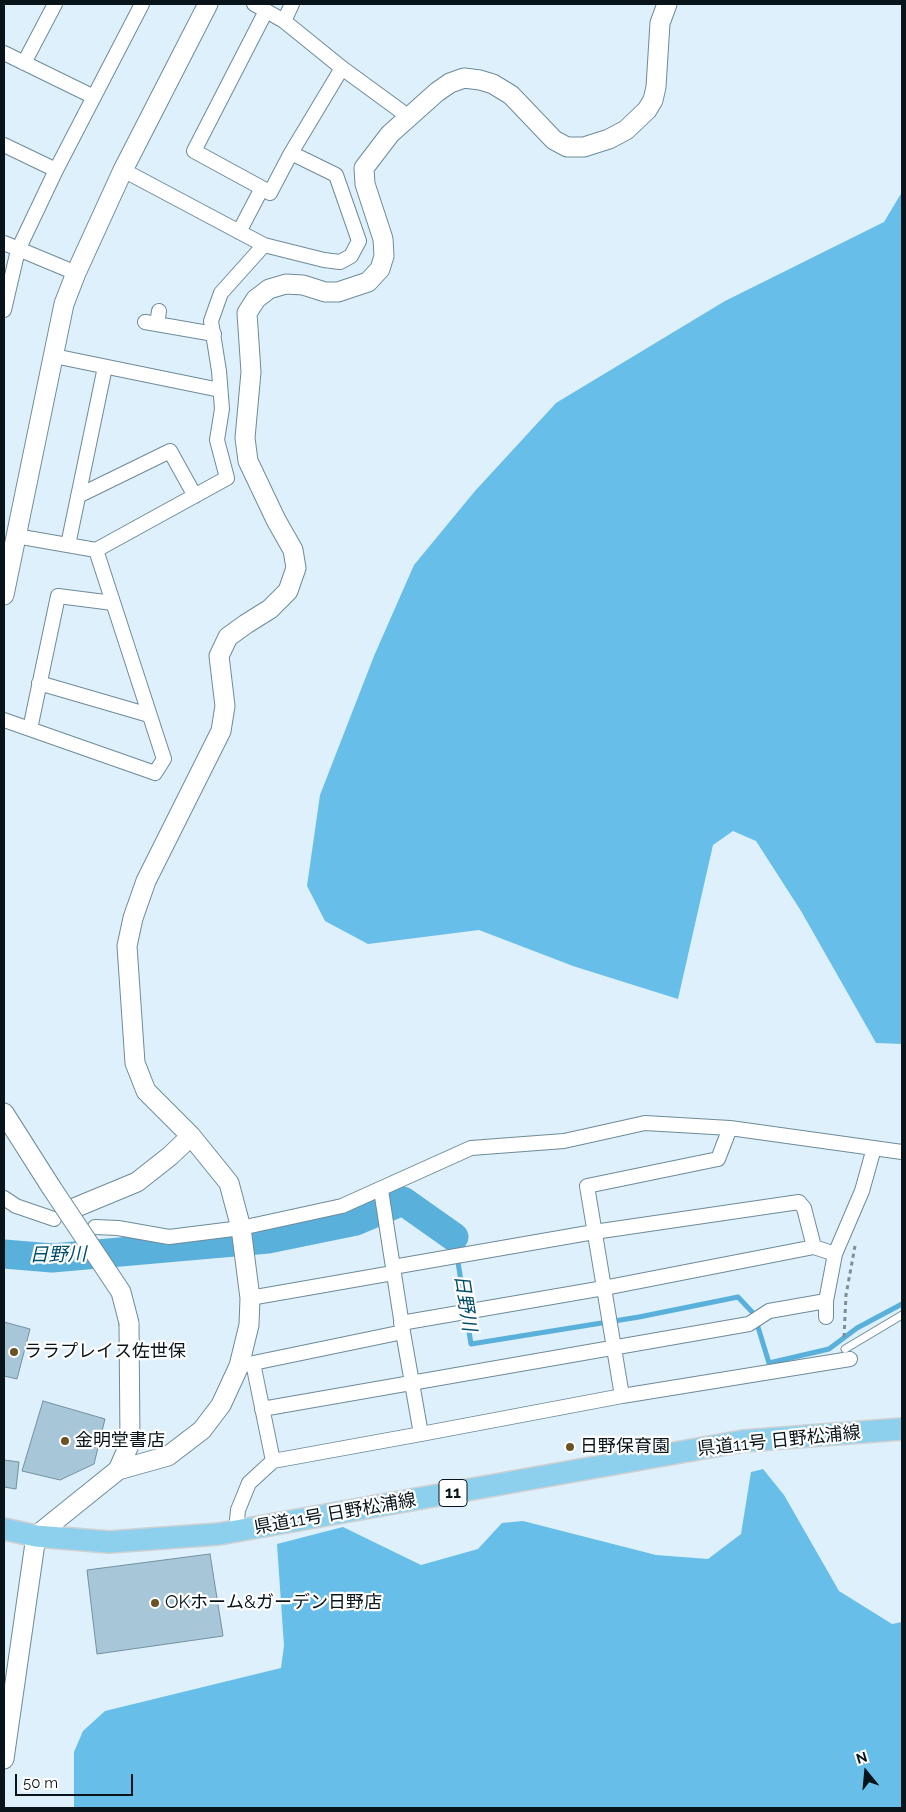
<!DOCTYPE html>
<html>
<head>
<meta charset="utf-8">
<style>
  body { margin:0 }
  #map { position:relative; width:906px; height:1812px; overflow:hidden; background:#ddf0fb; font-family:Raleway,sans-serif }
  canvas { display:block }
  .frame { position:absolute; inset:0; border:5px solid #081419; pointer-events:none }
  .north { position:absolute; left:841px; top:1747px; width:50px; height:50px; -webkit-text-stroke:4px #fff; paint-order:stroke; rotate:343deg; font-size:14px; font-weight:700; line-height:20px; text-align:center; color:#081419 }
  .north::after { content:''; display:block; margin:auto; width:18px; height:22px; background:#081419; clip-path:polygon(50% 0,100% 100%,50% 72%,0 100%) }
  .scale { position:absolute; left:15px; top:1774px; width:118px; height:22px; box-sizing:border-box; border:2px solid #081419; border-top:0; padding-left:6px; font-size:15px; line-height:18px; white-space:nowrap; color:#081419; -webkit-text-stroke:4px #fff; paint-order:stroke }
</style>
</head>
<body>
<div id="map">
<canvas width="906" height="1812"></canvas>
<div class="frame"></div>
<div class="north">N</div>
<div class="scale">50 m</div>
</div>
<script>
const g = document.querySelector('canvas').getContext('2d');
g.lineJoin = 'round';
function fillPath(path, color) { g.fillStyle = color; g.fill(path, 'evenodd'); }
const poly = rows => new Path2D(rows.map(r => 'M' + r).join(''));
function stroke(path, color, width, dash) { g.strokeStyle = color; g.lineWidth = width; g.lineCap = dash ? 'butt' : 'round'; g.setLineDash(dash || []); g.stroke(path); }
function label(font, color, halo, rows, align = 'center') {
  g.font = font + ' Raleway,"Noto Sans JP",sans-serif'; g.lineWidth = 4.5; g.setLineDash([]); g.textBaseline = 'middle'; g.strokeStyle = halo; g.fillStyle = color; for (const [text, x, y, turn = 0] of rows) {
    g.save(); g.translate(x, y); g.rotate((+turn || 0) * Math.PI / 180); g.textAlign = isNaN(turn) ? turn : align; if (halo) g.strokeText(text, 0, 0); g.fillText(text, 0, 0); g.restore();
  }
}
fillPath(poly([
  [902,192,902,1044,876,1043,801,911,756,841,733,831,713,845,678,999,573,966,479,930,368,944,325,921,307,886,320,795,374,656,414,565,475,491,556,403,725,301,884,222],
  [763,1469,784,1495,839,1591,892,1624,902,1622,902,1808,74,1808,74,1752,83,1731,105,1711,281,1668,284,1646,277,1544,343,1527,421,1565,478,1549,502,1523,523,1521,656,1555,708,1559,741,1534,751,1472]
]), '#67bee8');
stroke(poly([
  [454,1237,471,1344,639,1317,738,1297,754,1314,769,1363,829,1349,857,1328,902,1304]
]), '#59b0da', 5);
stroke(poly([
  [4,1254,52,1258,268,1239,356,1221,403,1201,454,1237]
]), '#59b0da', 29);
const building = poly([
  [4,1322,30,1329,17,1379,4,1376,4,1322],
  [43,1401,105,1419,94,1464,60,1480,22,1471,43,1401],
  [4,1460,19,1462,16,1489,4,1487,4,1460],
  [210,1554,223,1636,97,1654,87,1570,210,1554]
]);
fillPath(building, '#a7c6d7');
stroke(building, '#7391a1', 1);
const lane = poly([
  [845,1349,902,1315]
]);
const street = poly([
  [254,4,284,21,342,68,409,117],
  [284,21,292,4],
  [4,53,94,97],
  [24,63,55,4],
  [4,145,56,170],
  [123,170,264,245],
  [262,188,194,151,266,11],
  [239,232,262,188,270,193,291,153],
  [4,243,76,273],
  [4,310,18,250,56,170,142,4],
  [145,322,214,334],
  [157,324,159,311],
  [54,356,220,390],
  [78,496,170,451,195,496],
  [16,536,96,550,227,478,217,440,222,409,219,371,211,321,221,293,264,245,324,260,340,262,351,256,359,241,336,175,291,153,342,68],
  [68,545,105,367],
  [39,683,149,715],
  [4,720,155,773,164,759,96,550],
  [30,729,58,596,113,603],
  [381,1190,403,1332,421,1434,622,1396,850,1359],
  [4,1198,16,1206,54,1219],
  [95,1227,118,1228,169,1237,241,1228,342,1206,471,1148,564,1141,645,1123,730,1128,902,1152],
  [393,1267,594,1232,799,1202,804,1208,814,1247],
  [250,1298,393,1273],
  [826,1317,826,1301,835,1254,862,1191,874,1148],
  [401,1323,604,1288,814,1247,835,1254],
  [253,1363,273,1461],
  [239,1366,403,1332],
  [622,1396,587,1186,718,1159,730,1128],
  [262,1409,749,1324,769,1311,826,1301],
  [236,1531,238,1510,249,1483,273,1461,421,1434]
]);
const secondary = poly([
  [4,595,64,304,76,273,123,170,208,4],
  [4,1113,51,1187],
  [67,1211,137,1182,170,1156,191,1136],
  [118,1470,130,1443,129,1323],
  [4,1759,36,1536,118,1470,168,1456,202,1430,221,1405,239,1366,249,1325,250,1298,241,1228,229,1183,191,1136,146,1091,135,1063,127,946,133,918,146,881,221,731,225,706,219,656,228,637,246,624,270,609,288,591,296,568,293,550,276,520,248,461,245,438,251,372,247,313,256,299,269,289,286,284,303,285,325,292,338,292,368,282,380,269,384,256,383,239,365,184,364,168,390,134,437,92,450,83,464,78,480,80,493,84,511,95,554,140,567,147,584,147,609,139,626,130,647,110,653,100,656,87,660,23,667,4]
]);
const primary = poly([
  [4,1529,36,1536,109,1542,219,1534,743,1441,902,1429]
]);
stroke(lane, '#6d8b9a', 9);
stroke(street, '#6d8b9a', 16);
stroke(secondary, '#6d8b9a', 21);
stroke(primary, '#ced0d1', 24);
stroke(poly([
  [844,1337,846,1295,855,1246]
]), '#7e8e96', 3, [4, 4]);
stroke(lane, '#fff', 7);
stroke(street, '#fff', 14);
stroke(secondary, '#fff', 19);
stroke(primary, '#8cd0ee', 21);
const secondaryBridge = poly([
  [51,1187,121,1292,129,1323]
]);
stroke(secondaryBridge, '#6d8b9a', 21, []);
stroke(secondaryBridge, '#fff', 19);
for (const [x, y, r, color] of [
  [14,1352,5,"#6b5223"],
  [65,1441,5,"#6b5223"],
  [570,1447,5,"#6b5223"],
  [155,1603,5,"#6b5223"]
]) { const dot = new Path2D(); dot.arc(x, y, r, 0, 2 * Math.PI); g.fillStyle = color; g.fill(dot); stroke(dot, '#fff', 2); }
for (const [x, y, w] of [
  [453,1493,28]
]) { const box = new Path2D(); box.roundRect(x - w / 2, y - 13.5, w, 27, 4); g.fillStyle = '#fff'; g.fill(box); stroke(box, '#081419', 1); }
label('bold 16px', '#081419', null, [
  ["11",453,1493]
]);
label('18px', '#081419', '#fff', [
  ["ララプレイス佐世保",24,1352],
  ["金明堂書店",75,1441],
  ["日野保育園",580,1447],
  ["OKホーム&ガーデン日野店",165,1603]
], 'left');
label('18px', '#081419', '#fff', [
  ["県道11号 日野松浦線",779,1441,-6],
  ["県道11号 日野松浦線",335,1514,-10]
]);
label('italic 19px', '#004e6a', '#fff', [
  ["日野川",58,1255,-1],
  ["日野川",465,1303,81]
]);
</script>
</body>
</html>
